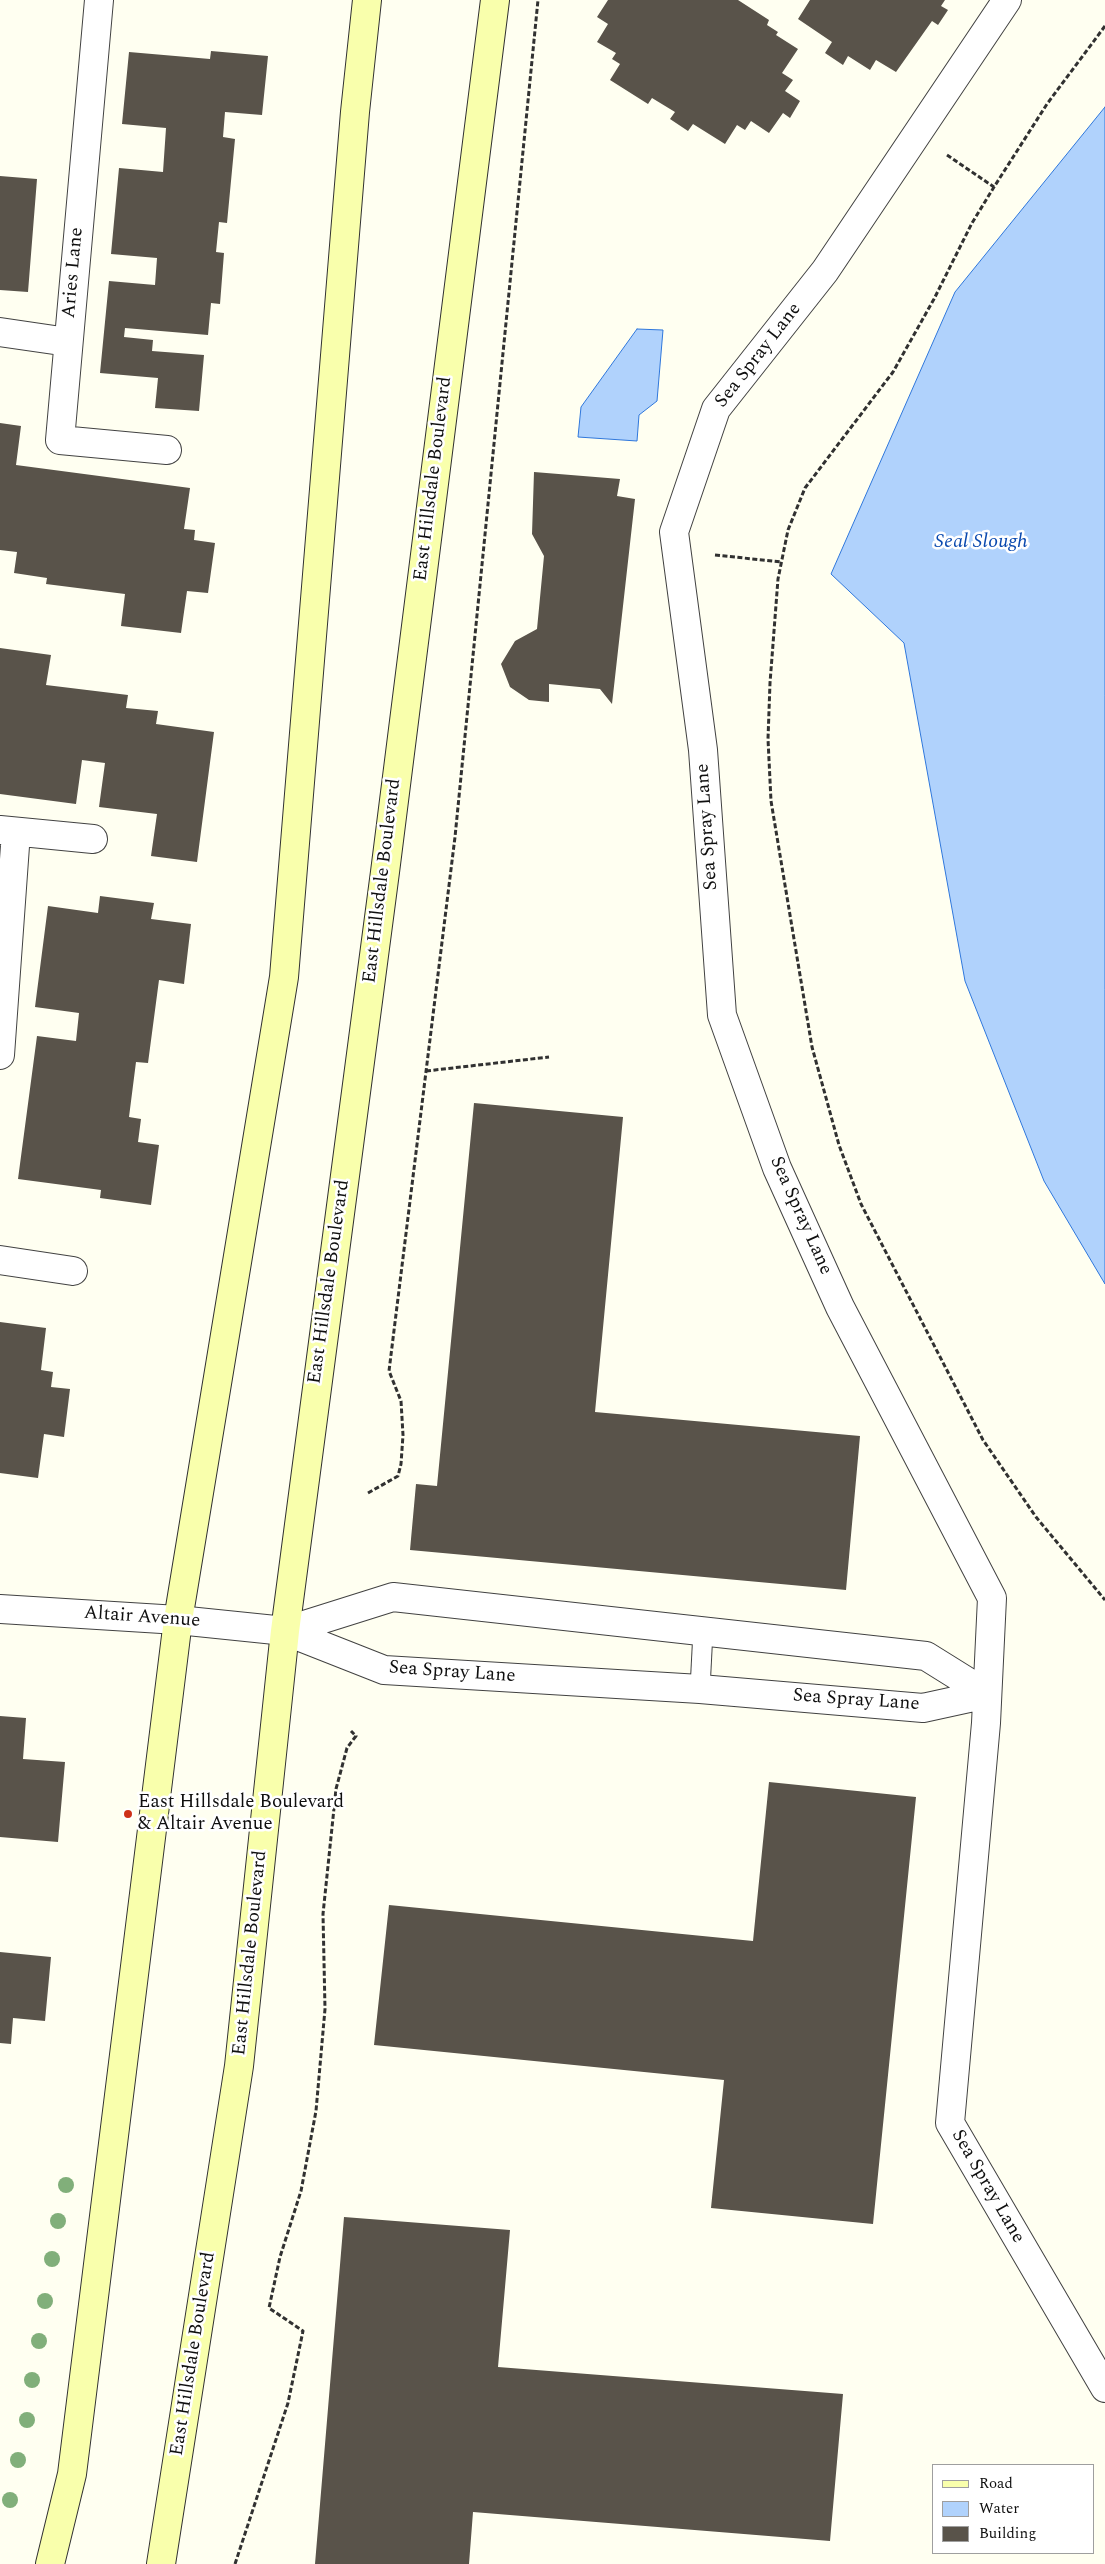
<!DOCTYPE html>
<html>
<head>
<meta charset="utf-8">
<style>
  body { margin:0 }
  #map { position:relative; width:1105px; height:2564px; overflow:hidden; background:#fffff1; font-family:Spectral,serif }
  canvas { display:block }
  .legend { position:absolute; left:932px; top:2464px; width:162px; height:90px; box-sizing:border-box; background:#fff; border:1px solid #9f9f9f; margin:0; padding:6px 9px; list-style:none; font-size:15px; color:#0f0f0f }
  .legend li { display:flex; align-items:center; gap:10px; height:25px }
  .legend b { width:25px; border:1px solid #9f9f9f }
</style>
</head>
<body>
<div id="map">
<canvas width="1105" height="2564"></canvas>
<ul class="legend">
<li><b style="height:6px;background:#f9ffac"></b>Road</li>
<li><b style="height:14px;background:#b0d2fc"></b>Water</li>
<li><b style="height:14px;background:#59534a"></b>Building</li>
</ul>
</div>
<script>
const g = document.querySelector('canvas').getContext('2d');
g.lineJoin = 'round';
function fillPath(path, color) { g.fillStyle = color; g.fill(path, 'evenodd'); }
const poly = rows => new Path2D(rows.map(r => 'M' + r).join(''));
function stroke(path, color, width, dash) { g.strokeStyle = color; g.lineWidth = width; g.lineCap = dash ? 'butt' : 'round'; g.setLineDash(dash || []); g.stroke(path); }
function label(font, color, halo, rows, align = 'center') {
  g.font = font + ' Spectral,serif'; g.lineWidth = 5; g.setLineDash([]); g.textBaseline = 'middle'; g.strokeStyle = halo; g.fillStyle = color; for (const [text, x, y, turn = 0] of rows) {
    g.save(); g.translate(x, y); g.rotate((+turn || 0) * Math.PI / 180); g.textAlign = isNaN(turn) ? turn : align; if (halo) g.strokeText(text, 0, 0); g.fillText(text, 0, 0); g.restore();
  }
}
const water = poly([
  [1105,107,1105,1284,1044,1181,965,981,904,643,831,574,955,292,1105,107],
  [637,329,663,330,657,401,639,415,637,441,578,437,581,407,637,329]
]);
fillPath(water, '#b0d2fc');
stroke(water, '#2f77db', 1);
fillPath(poly([
  [608,0,738,0,769,20,767,25,778,32,776,35,798,49,782,73,793,80,785,91,800,101,790,118,783,113,769,133,751,121,745,130,737,125,725,144,693,124,688,131,670,119,675,112,652,98,648,104,610,80,620,64,612,59,616,53,597,42,608,24,597,17],
  [810,0,945,0,941,6,948,10,938,25,932,21,896,72,876,60,870,70,848,56,843,65,825,53,832,42,798,19],
  [211,51,268,56,262,115,225,112,223,137,235,139,227,223,219,222,216,252,224,253,220,304,211,303,208,335,125,328,124,337,153,340,152,351,204,355,199,411,155,408,158,378,100,373,109,281,155,285,157,258,111,254,119,168,163,172,166,128,122,124,129,52,210,59],
  [0,176,37,179,28,292,0,290],
  [0,423,21,426,16,465,190,488,184,529,195,530,194,540,215,543,208,593,187,591,181,633,121,626,125,594,46,584,47,578,14,573,17,552,0,550],
  [534,472,620,479,617,496,635,499,612,704,600,689,549,684,549,702,529,700,510,687,501,664,515,641,537,629,544,556,532,534],
  [0,648,51,655,46,685,128,695,126,708,158,711,156,724,214,732,197,862,151,856,157,814,99,807,105,763,82,760,76,804,0,794],
  [100,896,154,903,151,919,191,924,184,984,159,980,148,1063,136,1062,129,1117,141,1119,138,1142,159,1145,151,1205,100,1198,101,1190,18,1179,37,1036,76,1041,79,1013,35,1007,48,906,98,913],
  [474,1103,623,1117,595,1412,860,1436,846,1590,410,1550,416,1484,437,1486],
  [0,1322,46,1328,41,1370,53,1372,51,1387,70,1389,64,1437,44,1434,38,1478,0,1473],
  [0,1716,26,1718,23,1759,65,1762,58,1842,0,1837],
  [769,1782,916,1797,873,2224,711,2208,724,2080,374,2045,389,1905,753,1941],
  [0,1952,51,1957,45,2021,13,2018,11,2044,0,2043],
  [344,2217,510,2230,498,2367,843,2394,830,2541,473,2512,469,2564,315,2564]
]), '#59534a');
const service = poly([
  [700,1689,703,1631]
]);
const minor = poly([
  [99,0,60,440,167,450],
  [1007,0,825,271,716,409,674,532,703,750,722,1015,777,1168,840,1307,992,1598,986,1723,950,2123,1105,2388],
  [0,332,68,342],
  [0,830,93,839],
  [0,1055,16,832],
  [0,1260,73,1271],
  [0,1609,178,1620,285,1631,384,1670,700,1689,923,1708,987,1694],
  [285,1631,393,1597,926,1656,987,1694]
]);
const secondary = poly([
  [50,2564,72,2474,178,1620,284,977,355,112,367,0],
  [161,2564,239,2066,285,1631,385,872,495,0]
]);
stroke(service, '#424242', 21);
stroke(minor, '#424242', 30);
stroke(secondary, '#313131', 30);
stroke(poly([
  [1105,26,1047,104,994,187,972,223,934,299,893,372,805,488,788,530,778,579,770,683,768,739,771,801,812,1047,839,1145,861,1204,983,1440,1036,1517,1105,1600],
  [947,155,994,187],
  [715,555,782,562],
  [426,1071,549,1057],
  [368,1493,398,1476,401,1464,403,1435,401,1401,389,1371,455,837,538,0],
  [235,2564,288,2403,303,2331,269,2308,280,2257,301,2191,316,2111,325,2009,323,1914,336,1789,347,1748,356,1736,351,1731]
]), '#313131', 3, [5, 2.5]);
stroke(service, '#fff', 19);
stroke(minor, '#fff', 28);
stroke(secondary, '#f9ffac', 28);
g.fillStyle = '#81af7a';
for (const [x, y] of [
  [66,2185],
  [58,2221],
  [52,2259],
  [45,2301],
  [39,2341],
  [32,2380],
  [27,2420],
  [18,2460],
  [10,2500]
]) { g.beginPath(); g.arc(x, y, 8, 0, 2 * Math.PI); g.fill(); }
for (const [x, y, r, color] of [
  [128,1814,5,"#ce3118"]
]) { const dot = new Path2D(); dot.arc(x, y, r, 0, 2 * Math.PI); g.fillStyle = color; g.fill(dot); stroke(dot, '#fff', 2); }
label('19px', '#0f0f0f', '#fff', [
  ["Aries Lane",74,273,-85],
  ["Sea Spray Lane",759,356,-52],
  ["East Hillsdale Boulevard",434,479,-83],
  ["Sea Spray Lane",708,827,-94],
  ["East Hillsdale Boulevard",383,881,-83],
  ["Sea Spray Lane",800,1216,66],
  ["East Hillsdale Boulevard",330,1282,-82],
  ["Altair Avenue",142,1618,4],
  ["Sea Spray Lane",452,1673,4],
  ["Sea Spray Lane",856,1701,4],
  ["East Hillsdale Boulevard",251,1953,-84],
  ["Sea Spray Lane",987,2187,60],
  ["East Hillsdale Boulevard",194,2354,-81]
]);
label('19px', '#0f0f0f', '#fff', [
  ["East Hillsdale Boulevard",138,1803],
  ["& Altair Avenue",138,1825]
], 'left');
label('italic 20px', '#0a49af', '#fff', [
  ["Seal Slough",981,543]
]);
</script>
</body>
</html>
